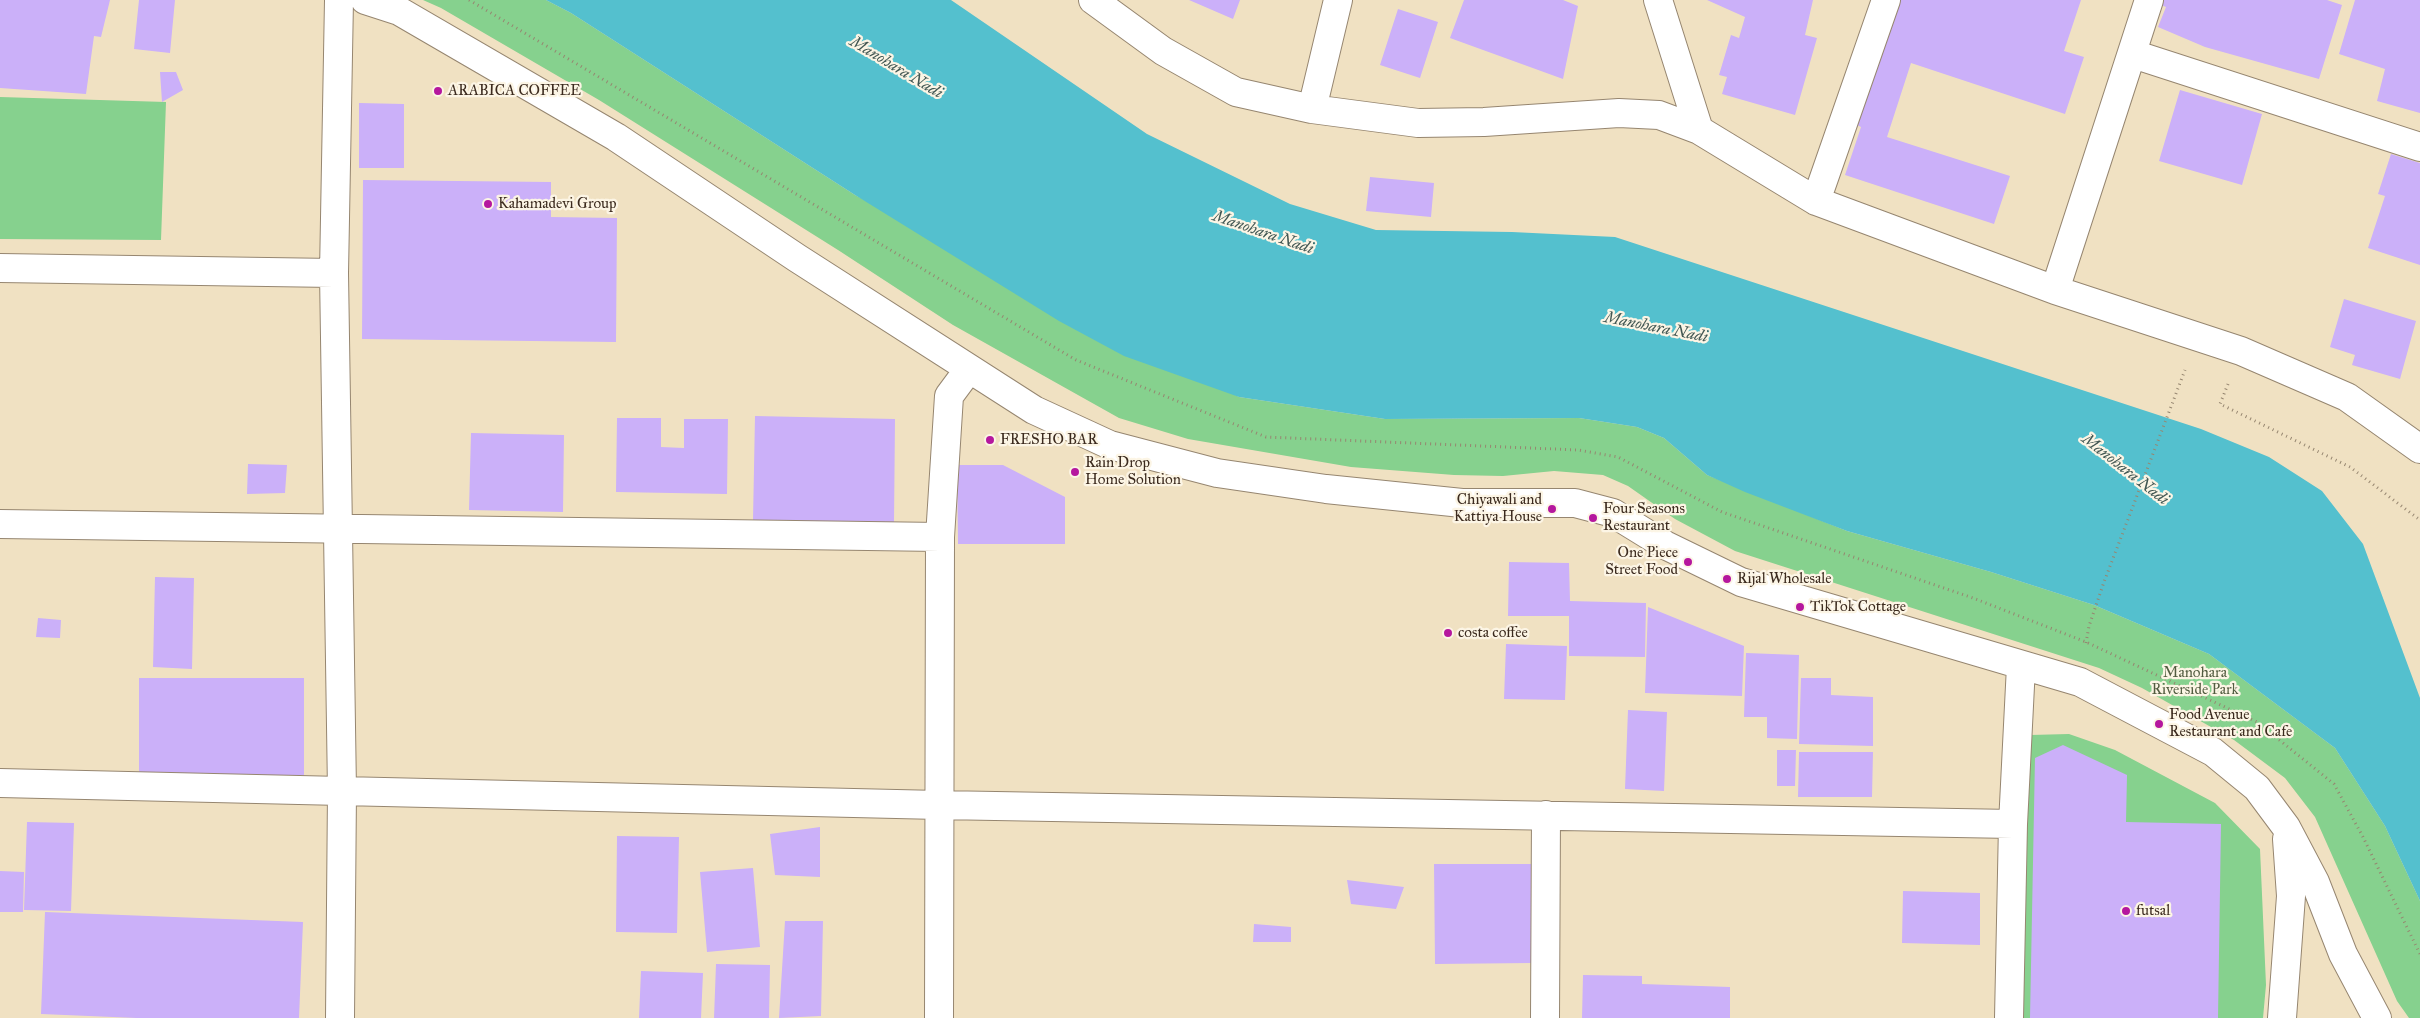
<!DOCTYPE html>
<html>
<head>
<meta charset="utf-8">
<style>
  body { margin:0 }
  canvas { display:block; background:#f0e1c2 }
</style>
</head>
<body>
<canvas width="2420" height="1018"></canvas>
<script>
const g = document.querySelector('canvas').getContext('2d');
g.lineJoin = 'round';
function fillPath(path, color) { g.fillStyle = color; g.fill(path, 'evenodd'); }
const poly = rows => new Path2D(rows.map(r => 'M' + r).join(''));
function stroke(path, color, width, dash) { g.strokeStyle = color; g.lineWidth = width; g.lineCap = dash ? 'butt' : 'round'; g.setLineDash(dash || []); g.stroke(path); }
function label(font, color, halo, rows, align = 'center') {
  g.font = font + ' "IM FELL Great Primer",serif'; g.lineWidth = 4.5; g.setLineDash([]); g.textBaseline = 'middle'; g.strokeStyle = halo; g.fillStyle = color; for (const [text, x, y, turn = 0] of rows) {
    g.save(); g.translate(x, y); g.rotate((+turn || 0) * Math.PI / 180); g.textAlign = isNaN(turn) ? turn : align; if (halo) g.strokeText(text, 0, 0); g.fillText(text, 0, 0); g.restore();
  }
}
fillPath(poly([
  [423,0,546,0,571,13,855,195,1239,397,1385,419,1579,418,1637,427,1664,438,1707,475,1847,531,1991,572,2094,605,2209,654,2335,748,2385,826,2420,901,2420,1018,2409,1018,2397,1001,2315,817,2285,778,2234,740,2142,688,2099,668,1735,551,1675,519,1628,486,1603,475,1554,471,1503,476,1454,475,1351,467,1188,439,1119,418,953,325,838,250,599,100,441,8],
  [0,97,166,102,161,240,0,239],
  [2069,734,2115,750,2215,803,2260,849,2266,985,2263,1018,2021,1018,2018,814,2030,735]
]), '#86d18e');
fillPath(poly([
  [546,0,951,0,1147,134,1290,204,1376,230,1512,232,1615,237,2201,429,2269,457,2322,491,2363,544,2420,698,2420,901,2385,826,2335,748,2209,654,2094,605,1991,572,1847,531,1745,492,1707,475,1664,438,1637,427,1579,418,1385,419,1239,397,1124,356,1059,321,855,195,571,13]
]), '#54c0ce');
fillPath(poly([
  [0,0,110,0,101,37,94,36,86,94,0,88],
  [139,0,175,0,170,53,134,49],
  [1189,0,1240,0,1233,19],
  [1464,0,1563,0,1578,6,1563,79,1450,38],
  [1707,0,1813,0,1805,35,1817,38,1795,115,1722,94,1727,77,1719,75,1731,35,1739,38,1745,17],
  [1896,0,2081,0,2064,51,2084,57,2065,114,1911,63,1887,137,2010,176,1994,224,1845,175,1861,127,1853,123],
  [2163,0,2327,0,2342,5,2319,79,2205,47,2158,27,2166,7,2161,5],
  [2355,0,2420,0,2420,113,2377,101,2385,69,2339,54],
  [1398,9,1438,22,1420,78,1380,65],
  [160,72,176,72,183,90,162,102],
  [2180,90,2262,114,2242,185,2159,161],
  [359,103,404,104,404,168,359,168],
  [2391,154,2420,163,2420,265,2368,248,2385,196,2378,194],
  [1370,177,1434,183,1431,217,1366,211],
  [363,180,551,182,551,217,617,218,616,342,362,339],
  [2344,299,2416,321,2400,379,2352,365,2355,355,2330,347],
  [755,416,895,419,894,523,753,520],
  [617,418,661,418,661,447,684,448,684,419,728,419,727,494,616,492],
  [471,433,564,435,563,512,469,510],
  [248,464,287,465,285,493,247,494],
  [957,465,1003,465,1065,497,1065,544,958,544],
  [1509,562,1569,563,1570,601,1646,603,1645,657,1569,656,1569,616,1508,616],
  [155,577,194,578,192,669,153,667],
  [1648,607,1744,646,1742,696,1645,693],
  [38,618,61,620,60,638,36,637],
  [1506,644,1567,646,1565,700,1504,699],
  [1746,653,1799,655,1797,739,1767,738,1767,717,1744,717],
  [139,678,304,678,304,775,139,775],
  [1801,678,1831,678,1831,695,1873,697,1873,746,1799,744],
  [1628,710,1667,712,1664,791,1625,789],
  [2063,745,2127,775,2126,822,2221,824,2218,1018,2030,1018,2035,758],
  [1777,750,1796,750,1795,786,1777,786],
  [1799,752,1873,752,1872,797,1798,797],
  [27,822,74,823,71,911,24,910],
  [820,827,820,877,775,875,770,834],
  [617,836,679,837,677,933,616,932],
  [1434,864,1531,864,1532,963,1435,964],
  [753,868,760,947,707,952,700,872],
  [0,871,24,872,23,912,0,912],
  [1347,880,1404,887,1396,909,1351,904],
  [1903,891,1980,893,1980,945,1902,943],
  [45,912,303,922,299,1018,137,1018,41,1014],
  [785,921,823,921,821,1016,779,1018],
  [1254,924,1291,927,1291,942,1253,942],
  [716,964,770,965,769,1018,714,1018],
  [641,971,703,973,701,1018,639,1018],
  [1583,975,1642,976,1642,984,1730,987,1730,1018,1582,1018]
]), '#cbb0f9');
const minor = poly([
  [339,0,334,273,342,791,340,1018],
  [365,0,399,11,616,137,797,258,1034,410,1110,445,1217,473,1326,489,1462,503,1575,503,1613,513,1665,545,1741,582,2080,682,2213,752,2257,788,2286,827,2315,882,2343,954,2377,1018],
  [1093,0,1163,51,1236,92,1312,109,1418,123,1484,122,1619,113,1659,115,1699,130,1816,201,2055,290,2241,351,2347,397,2420,449],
  [1658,0,1699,130],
  [2133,54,2420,147],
  [1312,109,1338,0],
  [1816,201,1886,0],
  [0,268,334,273],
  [2055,290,2149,0],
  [0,524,940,537],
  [0,783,939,805,2013,824],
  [939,1018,940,537,949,396,969,369],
  [1545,1018,1546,815],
  [2009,1018,2013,824,2021,666],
  [2282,1018,2291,896,2287,839]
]);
stroke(minor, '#968670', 30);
stroke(poly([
  [469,0,1076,360,1266,437,1578,450,1618,457,1722,512,1973,598,2086,642,2257,722,2334,784,2363,837,2420,954],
  [2228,384,2220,404,2350,467,2420,520],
  [2086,643,2089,626,2104,582,2185,370]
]), '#968670', 3, [1, 4]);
stroke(minor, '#fff', 28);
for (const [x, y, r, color] of [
  [438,91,5,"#b5179e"],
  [488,204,5,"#b5179e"],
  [990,440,5,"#b5179e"],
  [1075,472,5,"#b5179e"],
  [1552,509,5,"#b5179e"],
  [1593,518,5,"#b5179e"],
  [1688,562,5,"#b5179e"],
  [1727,579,5,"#b5179e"],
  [1800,607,5,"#b5179e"],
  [1448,633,5,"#b5179e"],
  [2159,724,5,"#b5179e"],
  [2126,911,5,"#b5179e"]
]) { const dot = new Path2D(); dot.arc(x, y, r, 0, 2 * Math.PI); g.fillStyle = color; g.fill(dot); stroke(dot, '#fcf5e5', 2); }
label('15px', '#3b2a1e', '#fcf5e5', [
  ["ARABICA COFFEE",448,91],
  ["Kahamadevi Group",498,204],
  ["FRESHO BAR",1000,440],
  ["Rain Drop",1085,463],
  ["Home Solution",1085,480],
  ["Chiyawali and",1542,500,"right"],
  ["Kattiya House",1542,517,"right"],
  ["Four Seasons",1603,509],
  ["Restaurant",1603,526],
  ["One Piece",1678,553,"right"],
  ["Street Food",1678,570,"right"],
  ["Rijal Wholesale",1737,579],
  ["TikTok Cottage",1810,607],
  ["costa coffee",1458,633],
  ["Food Avenue",2169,715],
  ["Restaurant and Cafe",2169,732],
  ["futsal",2136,911]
], 'left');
label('15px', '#525c40', '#fcf5e5', [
  ["Manohara",2195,673],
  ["Riverside Park",2195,690]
]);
label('italic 16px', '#425753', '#fcf5e5', [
  ["Manohara Nadi",896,68,31],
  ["Manohara Nadi",1263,233,19],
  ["Manohara Nadi",1656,328,11],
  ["Manohara Nadi",2125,470,38]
]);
</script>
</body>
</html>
